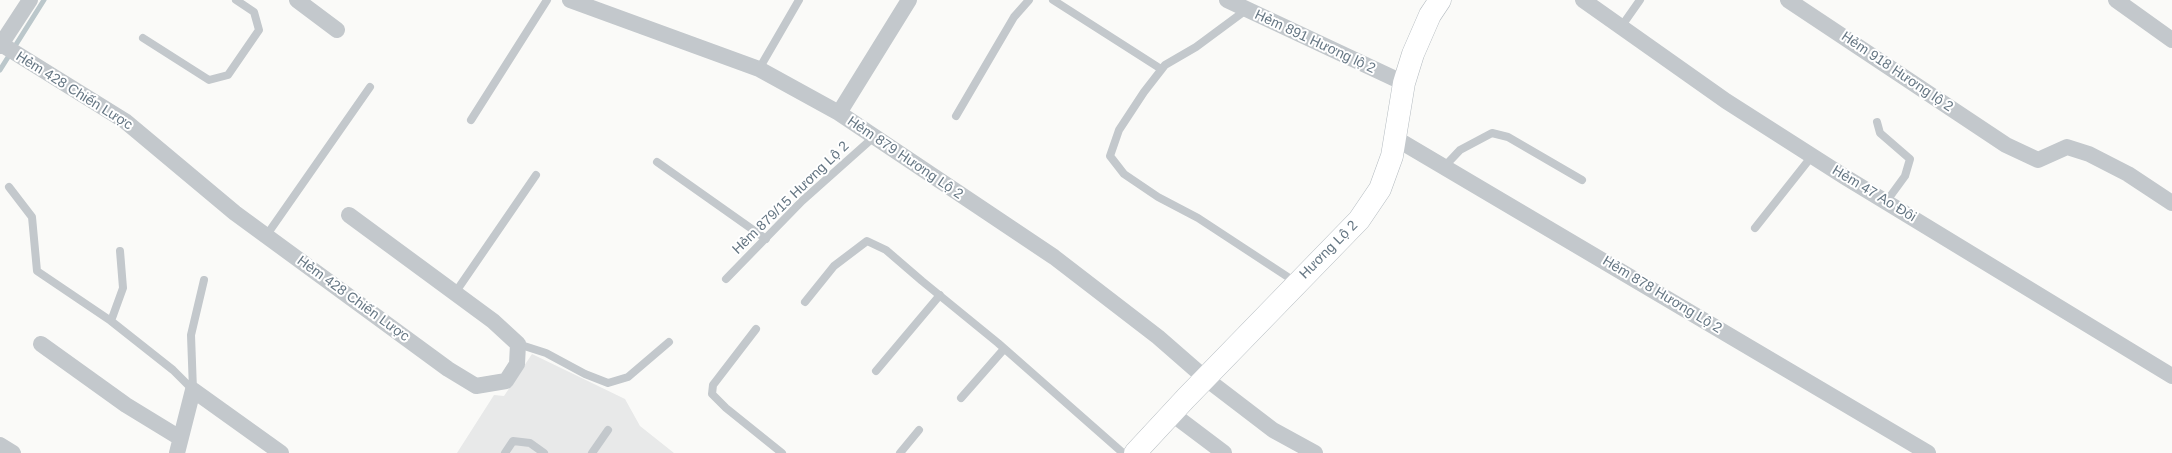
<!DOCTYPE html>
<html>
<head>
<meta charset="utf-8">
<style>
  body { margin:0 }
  canvas { display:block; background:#fafaf8 }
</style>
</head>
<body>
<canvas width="2172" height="453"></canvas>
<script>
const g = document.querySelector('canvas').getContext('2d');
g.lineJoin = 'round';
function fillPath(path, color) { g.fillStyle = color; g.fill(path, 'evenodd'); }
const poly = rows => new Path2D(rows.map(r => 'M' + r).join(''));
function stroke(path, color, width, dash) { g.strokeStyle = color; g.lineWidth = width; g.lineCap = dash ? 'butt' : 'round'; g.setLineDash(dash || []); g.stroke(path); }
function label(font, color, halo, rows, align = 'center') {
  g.font = font + ' Arial,sans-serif'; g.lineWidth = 4; g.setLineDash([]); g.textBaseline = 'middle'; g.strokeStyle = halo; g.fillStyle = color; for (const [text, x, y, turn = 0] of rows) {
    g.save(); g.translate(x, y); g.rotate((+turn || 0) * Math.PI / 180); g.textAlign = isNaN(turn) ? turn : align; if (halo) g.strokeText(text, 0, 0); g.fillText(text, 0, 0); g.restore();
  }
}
fillPath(poly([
  [532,354,625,399,640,426,674,453,457,453,494,395,504,396]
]), '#e8e9e9');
stroke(poly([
  [0,70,44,0]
]), '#bbc7cb', 5);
const secondary = poly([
  [1135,453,1186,398,1359,220,1380,189,1392,156,1404,83,1413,54,1430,15,1440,0]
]);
stroke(secondary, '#b3babf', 23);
stroke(poly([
  [1053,0,1161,69],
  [1246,10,1196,47,1165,65,1144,92,1119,130,1110,156,1124,174,1158,197,1198,218,1297,283],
  [1621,27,1640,0],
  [143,38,209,80,228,75,259,30,254,12,236,0],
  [759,69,799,0],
  [956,116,1014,17,1029,0],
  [471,120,547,0],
  [1877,122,1880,133,1910,159,1905,176,1886,202],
  [657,162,766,239],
  [1444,167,1460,150,1492,133,1508,137,1582,180],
  [9,187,32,217,37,271,111,321],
  [1755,228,1812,156],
  [266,236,370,87],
  [120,251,123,288,111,321,173,370,193,390],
  [726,279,802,201,875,136],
  [455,293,536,175],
  [805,302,834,266,867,241,886,250,922,281,998,343,1123,453],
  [756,329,713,385,712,394,726,408,782,453],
  [518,344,546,353,585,374,608,383,628,377,669,342],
  [876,371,940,295],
  [193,390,191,335,204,280],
  [961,398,1004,349],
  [505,453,513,441,530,443,544,453],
  [592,453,608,430],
  [900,453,919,430]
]), '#c3c8cc', 8);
stroke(poly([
  [297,0,337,30],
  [570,0,759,69,839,113,1054,257,1158,337,1205,378,1273,430,1315,453],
  [1227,0,1404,83],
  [1583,0,1726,101,1845,177,2172,376],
  [1788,0,2006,145,2038,160,2067,147,2089,154,2128,174,2172,203],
  [2116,0,2172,40],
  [1,44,125,121,235,213,448,369,476,386,506,381,517,364,518,344,493,321,349,215],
  [0,46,30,0],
  [839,113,909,0],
  [1395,138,1928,453],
  [41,344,126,405,180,438],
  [1171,413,1224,453],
  [0,445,13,453],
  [177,453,193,390,281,453]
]), '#c3c8cc', 16);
stroke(secondary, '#fff', 22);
label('14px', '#657683', '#fff', [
  ["Hẻm 891 Hương lộ 2",1315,42,25],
  ["Hẻm 918 Hương lộ 2",1897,72,34],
  ["Hẻm 428 Chiến Lược",74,91,32],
  ["Hẻm 879 Hương Lộ 2",905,158,34],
  ["Hẻm 47 Ao Đôi",1874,194,31],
  ["Hẻm 879/15 Hương Lộ 2",791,198,-44],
  ["Hương Lộ 2",1329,250,-45],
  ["Hẻm 878 Hương Lộ 2",1662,295,31],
  ["Hẻm 428 Chiến Lược",353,299,36]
]);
</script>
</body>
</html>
